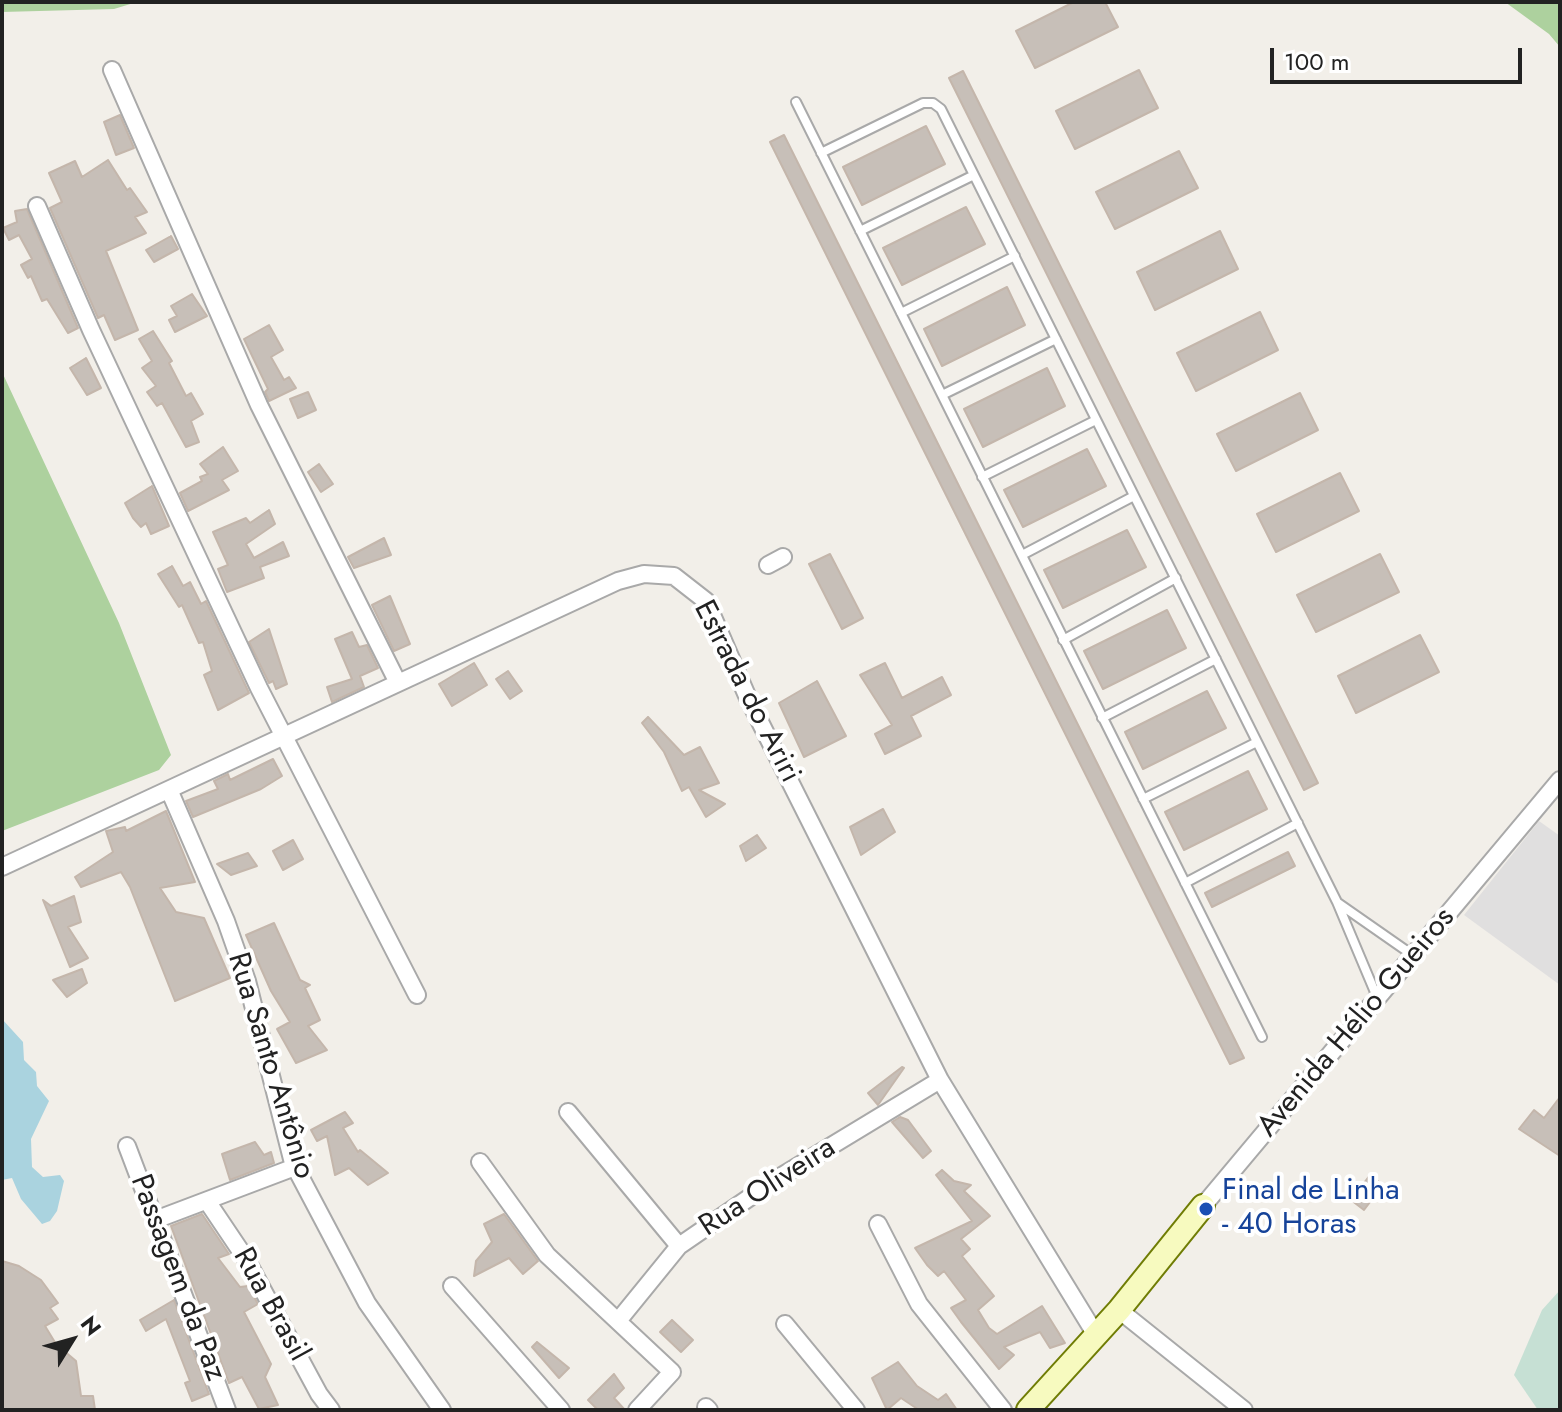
<!DOCTYPE html>
<html>
<head>
<meta charset="utf-8">
<style>
  body { margin:0 }
  #map { position:relative; width:1562px; height:1412px; overflow:hidden; background:#f2efe9; font-family:Jost,sans-serif }
  canvas { display:block }
  .frame { position:absolute; inset:0; border:4px solid #222; pointer-events:none }
  .north { position:absolute; left:32px; top:1300px; width:80px; height:80px; -webkit-text-stroke:6px #fff; paint-order:stroke; rotate:53deg; font-size:22px; font-weight:700; line-height:32px; text-align:center; color:#222 }
  .north::after { content:''; display:block; margin:auto; width:28px; height:36px; background:#222; clip-path:polygon(50% 0,100% 100%,50% 72%,0 100%) }
  .scale { position:absolute; left:1270px; top:48px; width:252px; height:36px; box-sizing:border-box; border:4px solid #222; border-top:0; padding-left:10px; font-size:24px; line-height:28px; white-space:nowrap; color:#222; -webkit-text-stroke:6px #fff; paint-order:stroke }
</style>
</head>
<body>
<div id="map">
<canvas width="1562" height="1412"></canvas>
<div class="frame"></div>
<div class="north">N</div>
<div class="scale">100 m</div>
</div>
<script>
const g = document.querySelector('canvas').getContext('2d');
g.lineJoin = 'round';
function fillPath(path, color) { g.fillStyle = color; g.fill(path, 'evenodd'); }
const poly = rows => new Path2D(rows.map(r => 'M' + r).join(''));
function stroke(path, color, width, dash) { g.strokeStyle = color; g.lineWidth = width; g.lineCap = dash ? 'butt' : 'round'; g.setLineDash(dash || []); g.stroke(path); }
function label(font, color, halo, rows, align = 'center') {
  g.font = font + ' Jost,sans-serif'; g.lineWidth = 8; g.setLineDash([]); g.textBaseline = 'middle'; g.strokeStyle = halo; g.fillStyle = color; for (const [text, x, y, turn = 0] of rows) {
    g.save(); g.translate(x, y); g.rotate((+turn || 0) * Math.PI / 180); g.textAlign = isNaN(turn) ? turn : align; if (halo) g.strokeText(text, 0, 0); g.fillText(text, 0, 0); g.restore();
  }
}
fillPath(poly([
  [1539,821,1560,836,1560,985,1464,915]
]), '#e0dfdf');
fillPath(poly([
  [2,2,137,2,114,9,2,12],
  [1505,2,1560,2,1560,47,1549,34],
  [2,372,119,623,171,755,159,770,2,831]
]), '#add19e');
fillPath(poly([
  [1560,1290,1560,1410,1538,1410,1514,1375,1542,1310]
]), '#c6e0d4');
fillPath(poly([
  [2,1019,23,1042,24,1060,36,1072,37,1086,49,1101,31,1139,32,1167,43,1177,60,1175,64,1181,57,1211,50,1221,42,1224,21,1199,12,1178,2,1180]
]), '#aad3df');
const building = poly([
  [1074,2,1105,2,1118,27,1035,68,1016,31,1074,2],
  [1139,70,1158,108,1075,149,1056,111,1139,70],
  [963,71,1318,783,1304,790,949,78,963,71],
  [120,115,134,148,116,155,104,122,120,115],
  [926,126,945,164,862,205,843,167,926,126],
  [784,135,960,488,1244,1058,1230,1064,943,489,770,142,784,135],
  [1179,151,1198,188,1115,229,1096,192,1179,151],
  [108,160,127,190,130,188,147,212,135,217,146,233,106,251,138,330,115,340,104,315,98,318,50,208,62,202,49,173,75,161,82,177,108,160],
  [966,207,985,244,902,285,883,248,966,207],
  [27,209,78,328,68,333,47,299,42,301,31,276,28,278,21,265,32,259,19,235,9,240,3,228,17,222,15,211,27,209],
  [1220,231,1238,269,1155,310,1137,272,1220,231],
  [171,236,178,249,154,262,146,250,171,236],
  [1007,287,1025,325,942,366,924,329,1007,287],
  [192,294,207,316,175,332,169,320,177,316,171,306,192,294],
  [1260,312,1278,350,1196,391,1177,353,1260,312],
  [269,325,283,350,271,357,284,380,289,377,296,388,269,401,265,392,268,389,244,339,269,325],
  [153,331,172,361,169,363,186,396,191,393,203,414,191,421,199,442,186,447,162,403,157,406,147,392,156,386,142,368,152,361,139,339,153,331],
  [86,358,101,388,87,395,70,368,86,358],
  [1047,368,1065,406,983,447,964,409,1047,368],
  [308,392,316,410,298,418,290,399,308,392],
  [1300,393,1318,430,1236,471,1217,434,1300,393],
  [223,447,238,471,222,480,229,490,188,511,180,493,202,481,200,477,208,474,200,464,223,447],
  [1087,449,1106,486,1023,527,1004,490,1087,449],
  [319,464,333,484,321,492,308,472,319,464],
  [1340,473,1359,511,1276,552,1257,514,1340,473],
  [152,486,169,526,151,534,146,523,141,527,133,518,125,503,152,486],
  [269,510,275,524,246,544,254,558,283,542,289,556,260,567,264,578,227,592,218,569,228,565,213,532,246,518,250,523,269,510],
  [1127,530,1146,567,1063,608,1044,570,1127,530],
  [384,538,391,555,354,568,348,557,384,538],
  [830,554,863,618,842,629,809,564,830,554],
  [1380,554,1399,592,1316,632,1297,595,1380,554],
  [172,566,183,586,190,582,201,604,206,601,249,693,218,710,204,675,212,671,203,642,199,643,182,605,179,607,158,574,172,566],
  [390,596,410,644,394,651,372,605,390,596],
  [1167,610,1186,648,1103,689,1084,651,1167,610],
  [269,629,287,684,276,689,273,681,269,683,249,642,269,629],
  [352,632,359,647,367,645,378,668,360,676,364,687,332,702,327,687,352,679,335,639,352,632],
  [1420,635,1439,672,1356,713,1338,676,1420,635],
  [474,663,487,685,452,706,439,684,474,663],
  [885,663,902,698,942,677,951,695,911,716,921,736,885,754,875,734,892,725,860,675,885,663],
  [508,671,522,691,510,699,496,679,508,671],
  [817,681,846,736,804,757,779,703,817,681],
  [1207,691,1226,728,1143,769,1125,732,1207,691],
  [648,717,684,755,700,747,719,783,699,790,725,804,706,817,689,787,682,791,664,752,642,723,648,717],
  [273,759,282,776,261,789,193,817,186,801,218,789,214,781,228,774,230,780,273,759],
  [1248,771,1267,809,1184,850,1165,812,1248,771],
  [883,809,895,832,861,855,850,827,883,809],
  [166,811,195,882,160,888,176,912,204,918,230,978,175,1001,130,887,121,872,81,887,75,877,113,852,106,831,125,827,126,831,166,811],
  [757,835,766,848,746,861,740,846,757,835],
  [293,840,303,859,283,870,273,851,293,840],
  [1288,852,1295,866,1212,907,1205,893,1288,852],
  [248,853,257,866,231,875,217,864,248,853],
  [74,896,81,922,68,927,88,958,70,967,43,900,51,906,74,896],
  [274,923,300,980,310,985,305,988,320,1020,308,1026,327,1050,296,1063,277,1029,290,1022,271,991,246,935,274,923],
  [82,969,87,983,67,997,53,980,82,969],
  [902,1067,904,1068,878,1105,868,1093,902,1067],
  [1560,1097,1560,1156,1519,1129,1534,1110,1544,1118,1560,1097],
  [345,1112,353,1123,343,1128,358,1152,360,1150,388,1173,368,1185,349,1168,335,1175,327,1136,317,1141,311,1130,345,1112],
  [900,1117,908,1120,931,1151,923,1158,892,1122,900,1117],
  [255,1142,264,1155,271,1152,274,1163,230,1180,222,1154,255,1142],
  [942,1170,954,1181,971,1185,964,1191,990,1216,961,1239,970,1249,962,1256,994,1296,978,1310,989,1328,997,1334,1042,1306,1065,1343,1050,1348,1040,1332,1004,1347,1014,1355,999,1369,961,1322,951,1308,966,1300,944,1271,938,1276,927,1265,915,1248,972,1221,936,1175,942,1170],
  [1370,1175,1383,1185,1364,1210,1351,1200,1370,1175],
  [202,1214,229,1254,218,1258,240,1287,248,1286,258,1304,244,1312,271,1364,265,1377,278,1405,259,1409,242,1377,229,1383,171,1226,202,1214],
  [504,1214,538,1261,523,1274,509,1258,474,1276,476,1261,492,1242,484,1224,504,1214],
  [2,1261,19,1266,41,1280,58,1303,50,1308,58,1319,45,1326,56,1344,76,1361,81,1396,93,1396,95,1410,2,1410,2,1261],
  [174,1300,209,1394,192,1401,185,1383,190,1381,166,1319,146,1331,140,1320,174,1300],
  [672,1320,693,1340,681,1352,660,1332,672,1320],
  [537,1342,569,1368,559,1378,532,1347,537,1342],
  [898,1362,917,1386,938,1400,946,1394,957,1410,919,1410,901,1398,887,1410,872,1378,898,1362],
  [614,1374,624,1388,614,1398,625,1410,598,1410,588,1400,614,1374]
]);
fillPath(building, '#c7bfb8');
stroke(building, '#c4b6ab', 2);
const service = poly([
  [796,102,1262,1037],
  [821,153,923,103,933,103,941,109,1337,902,1377,997],
  [860,231,974,175],
  [901,313,1015,256],
  [942,395,1056,339],
  [982,477,1096,420],
  [1022,555,1134,496],
  [1063,640,1176,578],
  [1102,718,1216,659],
  [1143,799,1257,742],
  [1185,883,1298,823],
  [1338,903,1414,956]
]);
const minor = poly([
  [112,70,259,405,398,683],
  [37,206,91,330,259,688,417,995],
  [768,565,783,557],
  [170,792,226,921,247,981,293,1163,367,1303,442,1410],
  [2,867,618,581,644,574,674,576,706,601,748,698,940,1080,1096,1335],
  [568,1112,679,1246],
  [127,1146,227,1410],
  [480,1162,547,1255,672,1372,637,1410],
  [207,1201,246,1259,319,1394,331,1410],
  [1203,1206,1560,780],
  [155,1220,295,1167],
  [878,1224,919,1304,1003,1410],
  [452,1286,561,1410],
  [1119,1310,1244,1410],
  [618,1321,679,1246,775,1180,940,1080],
  [785,1324,856,1410],
  [706,1407,709,1410]
]);
const secondary = poly([
  [1028,1410,1119,1310,1203,1206]
]);
stroke(service, '#a9a9a9', 12);
stroke(minor, '#a9a9a9', 20);
stroke(secondary, '#707d05', 26);
stroke(service, '#fff', 8);
stroke(minor, '#fff', 16);
stroke(secondary, '#f7fabf', 22);
for (const [x, y, r, color] of [
  [1206,1209,8,"#1a4fb4"]
]) { const dot = new Path2D(); dot.arc(x, y, r, 0, 2 * Math.PI); g.fillStyle = color; g.fill(dot); stroke(dot, '#fff', 3); }
label('30px', '#222', '#fff', [
  ["Estrada do Ariri",746,692,63],
  ["Avenida Hélio Gueiros",1357,1023,-50],
  ["Rua Santo Antônio",270,1066,73],
  ["Rua Oliveira",768,1188,-33],
  ["Passagem da Paz",177,1278,69],
  ["Rua Brasil",270,1305,61]
]);
label('30px', '#164399', '#fff', [
  ["Final de Linha",1222,1192],
  ["- 40 Horas",1222,1226]
], 'left');
</script>
</body>
</html>
